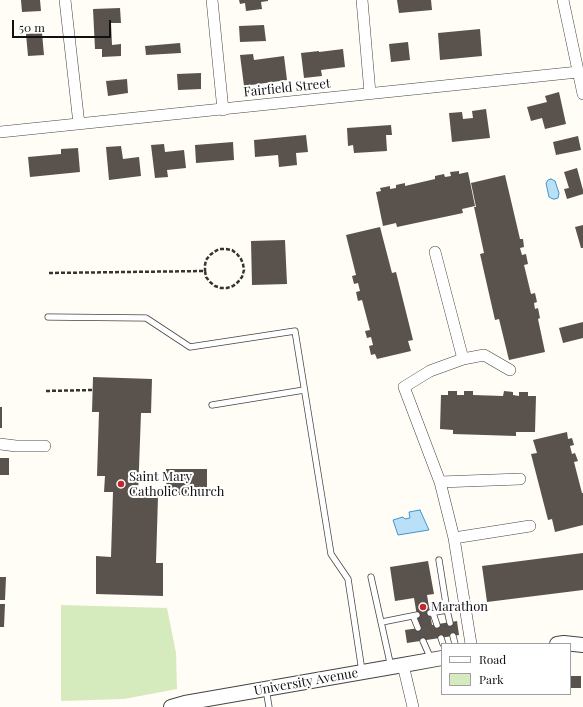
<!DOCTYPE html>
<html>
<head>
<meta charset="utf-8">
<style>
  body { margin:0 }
  #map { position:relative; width:583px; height:707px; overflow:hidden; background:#fffdf5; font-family:"Playfair Display",serif }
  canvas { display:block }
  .legend { position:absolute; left:441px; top:643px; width:130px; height:52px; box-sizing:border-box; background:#fff; border:1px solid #a0a0a0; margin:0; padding:5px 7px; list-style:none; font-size:12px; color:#111 }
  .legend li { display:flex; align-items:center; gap:8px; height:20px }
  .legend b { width:20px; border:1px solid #a0a0a0 }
  .scale { position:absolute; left:12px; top:20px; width:99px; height:18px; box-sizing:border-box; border:2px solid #111; border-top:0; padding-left:5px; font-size:12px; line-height:14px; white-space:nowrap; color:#111; -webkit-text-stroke:3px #fff; paint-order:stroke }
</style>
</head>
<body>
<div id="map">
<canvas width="583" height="707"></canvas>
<ul class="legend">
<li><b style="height:5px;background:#fff"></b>Road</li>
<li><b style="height:11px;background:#d5ebbd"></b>Park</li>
</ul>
<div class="scale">50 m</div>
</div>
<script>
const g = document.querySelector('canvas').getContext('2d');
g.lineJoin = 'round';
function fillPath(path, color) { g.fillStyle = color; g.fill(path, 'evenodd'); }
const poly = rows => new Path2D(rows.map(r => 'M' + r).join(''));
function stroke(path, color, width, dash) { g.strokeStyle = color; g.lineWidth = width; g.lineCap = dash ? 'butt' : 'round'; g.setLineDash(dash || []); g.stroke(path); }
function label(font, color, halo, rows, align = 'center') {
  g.font = font + ' "Playfair Display",serif'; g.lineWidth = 4; g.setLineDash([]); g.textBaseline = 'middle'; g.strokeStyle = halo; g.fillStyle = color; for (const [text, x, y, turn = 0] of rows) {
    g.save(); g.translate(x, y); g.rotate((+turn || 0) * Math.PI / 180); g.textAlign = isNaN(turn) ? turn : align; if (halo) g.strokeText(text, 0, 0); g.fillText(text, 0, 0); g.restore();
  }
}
fillPath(poly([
  [61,605,167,608,176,653,177,689,124,699,61,701]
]), '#d5ebbd');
const water = poly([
  [551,179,555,181,559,193,558,198,555,199,553,199,549,197,546,183,548,180,551,179],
  [420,510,429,530,398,535,393,520,403,517,405,519,410,518,409,512,420,510]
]);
fillPath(water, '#b9e0f7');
stroke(water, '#3f96cf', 1);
fillPath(poly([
  [21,0,40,0,41,11,22,12],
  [239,0,268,0,268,1,261,2,262,9,246,11,245,3,240,4],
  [397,0,431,0,432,10,399,13],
  [120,8,121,23,111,23,112,45,121,44,121,56,102,57,102,49,95,49,93,9],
  [264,25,266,41,240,42,239,26],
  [480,29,482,56,440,60,438,33],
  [42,33,44,55,28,56,26,34],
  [408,42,410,60,391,62,389,44],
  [180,43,181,53,146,55,145,46],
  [343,49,345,67,321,70,322,76,304,78,301,53,319,51,319,52],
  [253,54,254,60,284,56,287,80,244,86,240,55],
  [201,73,201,89,178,90,177,74],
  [127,79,128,93,108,96,106,81],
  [559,92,566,124,545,129,542,118,531,121,527,107,547,102,545,96],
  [486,109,490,138,452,142,449,113,462,112,463,119,473,118,472,111],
  [391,125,392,135,386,135,387,151,354,153,353,145,348,146,347,128],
  [306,135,308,152,296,153,297,165,279,167,278,155,255,157,254,140],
  [578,136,581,150,556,155,553,142],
  [233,142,234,160,196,163,195,145],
  [164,144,165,152,184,150,186,168,167,170,168,177,155,178,151,145],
  [121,146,123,159,139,157,141,176,109,180,106,147],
  [78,148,80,172,30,177,28,157,61,154,61,149],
  [577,168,583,190,583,194,567,199,564,189,569,188,564,172],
  [459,171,459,174,468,172,475,206,462,209,463,213,397,227,396,223,383,226,376,192,381,191,380,188,390,186,390,189,396,188,396,185,405,183,405,186,435,179,435,176,444,174,445,177,451,176,450,172],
  [505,175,520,239,523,239,524,247,520,248,522,255,526,254,528,264,524,265,531,294,535,293,537,302,534,303,535,309,538,308,540,318,538,319,545,352,509,360,499,319,495,320,480,254,484,253,474,207,476,207,471,183],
  [583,225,583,248,581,248,575,227],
  [380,227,392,273,396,272,413,340,408,341,411,351,377,359,375,354,371,355,369,346,373,345,371,337,367,338,365,331,370,330,362,300,358,301,356,292,360,291,358,283,354,284,352,276,356,275,346,235],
  [285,240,287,284,252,285,251,241],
  [583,322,583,338,563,343,559,328],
  [93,377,152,379,151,413,141,413,138,495,158,496,156,563,163,563,163,596,96,594,96,556,111,557,113,492,104,492,105,476,97,476,99,412,92,412],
  [448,391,457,391,457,395,464,395,464,391,473,391,473,395,503,396,504,391,513,392,513,395,519,396,519,392,528,392,528,396,536,396,535,432,516,432,516,436,453,434,453,430,440,429,441,395,448,395],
  [0,407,2,407,2,428,0,428],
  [567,432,568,439,572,438,574,445,570,446,572,454,575,453,578,461,574,462,582,493,583,493,583,525,555,532,552,519,548,520,531,454,537,453,533,440],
  [0,458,9,458,9,475,0,475],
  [166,469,207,469,207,495,166,495],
  [583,553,583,590,487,602,482,566],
  [428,561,434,594,427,595,432,625,457,621,459,635,407,643,405,630,419,628,414,598,395,601,390,567],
  [0,577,6,577,5,600,0,600],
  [0,604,5,604,4,627,0,627],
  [570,676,581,676,581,688,570,688]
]), '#5a524d');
const service = poly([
  [48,317,146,318,190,347,295,331,331,554,348,579,362,671],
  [212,405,304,390],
  [371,577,391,667],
  [447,610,450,623],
  [430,613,447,610,439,560],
  [433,613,437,625],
  [413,616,418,628],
  [382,622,417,615],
  [453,636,455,644],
  [441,638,443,644],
  [423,641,431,659],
  [266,689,269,707]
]);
const minor = poly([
  [65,0,79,124],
  [212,0,223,110],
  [362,0,370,93],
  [563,0,583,94],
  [0,132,578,72],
  [435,252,463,359],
  [0,444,16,446,45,446],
  [440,482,520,479],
  [454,538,530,526],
  [471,644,454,538,440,482,404,387,430,371,463,359,484,355,510,370],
  [403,665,413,707]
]);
const tertiary = poly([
  [557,644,564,643,583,645],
  [171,707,185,703,403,665,442,658]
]);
stroke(service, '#444', 7);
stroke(minor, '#444', 12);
stroke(tertiary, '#444', 16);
stroke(poly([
  [49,273,205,271,206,277,210,282,215,286,221,288,227,288,233,286,238,282,242,277,244,270,243,264,241,259,237,254,232,250,226,249,219,249,214,252,210,255,206,260,205,265,205,271],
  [46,391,93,390]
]), '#333', 2.5, [4, 2]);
stroke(service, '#fff', 5.5);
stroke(minor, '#fff', 11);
stroke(tertiary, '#fff', 14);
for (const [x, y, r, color] of [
  [121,484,4,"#c4262e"],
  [423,607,4,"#c4262e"]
]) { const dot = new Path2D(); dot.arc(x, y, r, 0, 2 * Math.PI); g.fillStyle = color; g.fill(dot); stroke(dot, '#fff', 1.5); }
label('13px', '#111', '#fff', [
  ["Fairfield Street",287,88,-6],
  ["University Avenue",306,682,-10]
]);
label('13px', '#111', '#fff', [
  ["Saint Mary",129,477],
  ["Catholic Church",129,492],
  ["Marathon",431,607]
], 'left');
</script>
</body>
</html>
